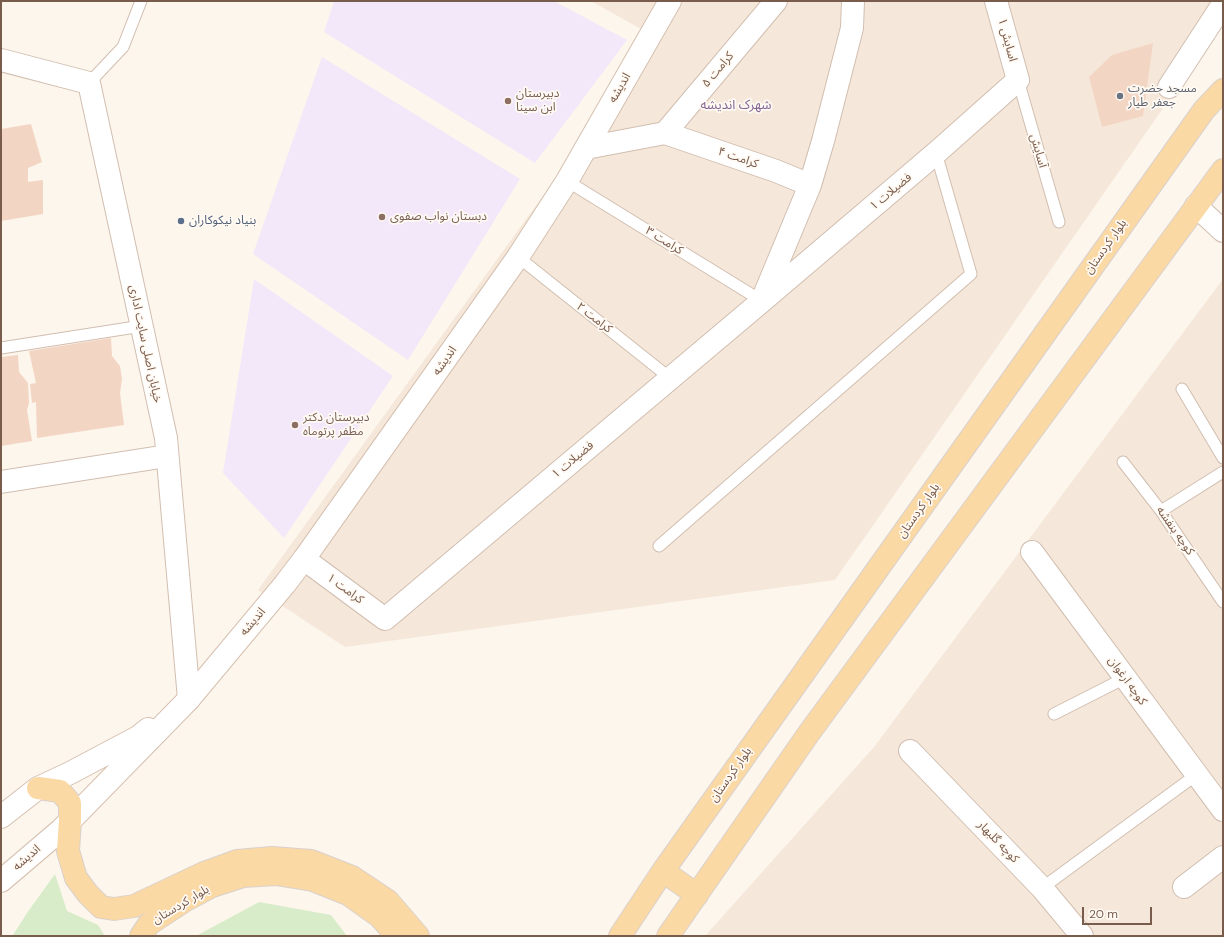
<!DOCTYPE html>
<html>
<head>
<meta charset="utf-8">
<style>
  body { margin:0 }
  #map { position:relative; width:1224px; height:937px; overflow:hidden; background:#fdf6ec; font-family:"DM Sans",sans-serif }
  canvas { display:block }
  .frame { position:absolute; inset:0; border:2px solid #7a5c4d; pointer-events:none }
  .scale { position:absolute; left:1082px; top:907px; width:70px; height:18px; box-sizing:border-box; border:2px solid #7a5c4d; border-top:0; padding-left:5px; font-size:12px; line-height:14px; white-space:nowrap; color:#7a5c4d; -webkit-text-stroke:3px #fffaf3; paint-order:stroke }
</style>
</head>
<body>
<div id="map">
<canvas width="1224" height="937"></canvas>
<div class="frame"></div>
<div class="scale">20 m</div>
</div>
<script>
const g = document.querySelector('canvas').getContext('2d');
g.lineJoin = 'round';
function fillPath(path, color) { g.fillStyle = color; g.fill(path, 'evenodd'); }
const poly = rows => new Path2D(rows.map(r => 'M' + r).join(''));
function stroke(path, color, width, dash) { g.strokeStyle = color; g.lineWidth = width; g.lineCap = dash ? 'butt' : 'round'; g.setLineDash(dash || []); g.stroke(path); }
function label(font, color, halo, rows, align = 'center') {
  g.font = font + ' "DM Sans","Noto Sans Arabic",sans-serif'; g.lineWidth = 3.5; g.setLineDash([]); g.textBaseline = 'middle'; g.strokeStyle = halo; g.fillStyle = color; for (const [text, x, y, turn = 0] of rows) {
    g.save(); g.translate(x, y); g.rotate((+turn || 0) * Math.PI / 180); g.textAlign = isNaN(turn) ? turn : align; if (halo) g.strokeText(text, 0, 0); g.fillText(text, 0, 0); g.restore();
  }
}
fillPath(poly([
  [591,1,1223,1,1223,22,835,580,345,647,258,590,657,38],
  [1223,279,1223,936,705,936,874,747]
]), '#f5e8da');
fillPath(poly([
  [334,1,554,1,627,40,535,163,324,32],
  [322,57,520,179,408,360,253,254],
  [254,279,393,376,284,538,223,473]
]), '#f3e8fa');
fillPath(poly([
  [55,874,67,911,98,925,105,936,13,935,27,913],
  [259,902,331,915,347,936,196,936]
]), '#d8ecc9');
fillPath(poly([
  [1153,43,1143,116,1102,127,1089,77,1112,55],
  [31,124,42,162,28,168,28,182,43,180,43,214,1,221,1,129],
  [111,338,112,356,120,366,122,379,120,393,124,425,37,438,36,402,32,403,30,384,36,383,29,351],
  [18,355,19,372,28,383,29,403,27,410,32,441,1,446,1,357]
]), '#f3d5c3');
const lane = poly([
  [1018,80,1059,222],
  [89,83,123,47,141,1],
  [567,181,762,301],
  [518,257,670,378],
  [1,348,142,326],
  [1182,389,1223,458],
  [1123,462,1161,511,1223,602],
  [1161,511,1223,472],
  [659,546,971,274,936,153],
  [1054,714,1125,678],
  [1042,888,1196,775]
]);
const street = poly([
  [1,60,89,83,166,438,189,699],
  [1169,87,1223,4],
  [665,133,776,171,810,185],
  [586,148,665,133,776,1],
  [1196,206,1223,231],
  [763,298,810,185,823,141,852,28,853,1],
  [1,482,167,456],
  [1032,552,1223,810],
  [304,559,385,619,762,301,936,153,1018,80,996,1],
  [910,751,1042,888,1082,936],
  [1184,887,1223,857]
]);
const secondary = poly([
  [1,817,38,788,70,773,138,737,148,729],
  [1,881,62,829,189,699,285,584,304,559,518,257,567,181,670,1]
]);
const primary = poly([
  [38,788,60,791,70,803,70,820,68,851,76,878,88,894,101,907,114,909,134,906,204,873,237,861,272,858,311,861,352,877,388,901,418,936],
  [663,871,697,895],
  [141,936,149,924,184,901,212,886,243,876,276,874,313,880,348,894,379,916,397,936],
  [620,936,663,871,1204,110,1223,90],
  [668,936,809,733,1223,170]
]);
stroke(lane, '#d1beb0', 13);
stroke(street, '#d1beb0', 24);
stroke(secondary, '#d6c0b0', 24);
stroke(primary, '#dad1cd', 24);
stroke(lane, '#fff', 11);
stroke(street, '#fff', 22);
stroke(secondary, '#fff', 22);
stroke(primary, '#fbd9a5', 22);
for (const [x, y, r, color] of [
  [1120,96,4,"#6b7280"],
  [508,101,4,"#8d6e63"],
  [382,217,4,"#8d6e63"],
  [181,221,4,"#5c6f8a"],
  [295,425,4,"#8d6e63"]
]) { const dot = new Path2D(); dot.arc(x, y, r, 0, 2 * Math.PI); g.fillStyle = color; g.fill(dot); stroke(dot, '#fffaf3', 1.5); }
label('12px', '#7a5c4d', '#fffaf3', [
  ["اسایش ۱",1007,40,75],
  ["کرامت ۵",718,70,-50],
  ["اندیشه",620,88,-60],
  ["آسایش",1038,151,74],
  ["کرامت ۴",738,158,19],
  ["فضیلات ۱",891,192,-40],
  ["کرامت ۳",664,241,32],
  ["بلوار کردستان",1106,247,-55],
  ["کرامت ۲",594,318,38],
  ["خیابان اصلی سایت اداری",145,344,78],
  ["اندیشه",445,361,-55],
  ["فضیلات ۱",573,460,-40],
  ["بلوار کردستان",919,511,-55],
  ["کوچه بنفشه",1175,531,55],
  ["کرامت ۱",345,589,36],
  ["اندیشه",253,622,-50],
  ["کوچه ارغوان",1127,681,54],
  ["بلوار کردستان",731,775,-55],
  ["کوچه گلبهار",998,842,46],
  ["اندیشه",27,858,-41],
  ["بلوار کردستان",181,905,-31]
]);
label('12px', '#5b616d', '#fffaf3', [
  ["مسجد حضرت",1128,89],
  ["جعفر طیار",1128,103]
], 'left');
label('12px', '#785e54', '#fffaf3', [
  ["دبیرستان",516,94],
  ["ابن سینا",516,108],
  ["دبستان نواب صفوی",390,217],
  ["دبیرستان دکتر",303,418],
  ["مظفر پرتوماه",303,432]
], 'left');
label('12px', '#4e5e75', '#fffaf3', [
  ["بنیاد نیکوکاران",189,221]
], 'left');
label('13px', '#846695', '#fffaf3', [
  ["شهرک اندیشه",736,106]
]);
</script>
</body>
</html>
